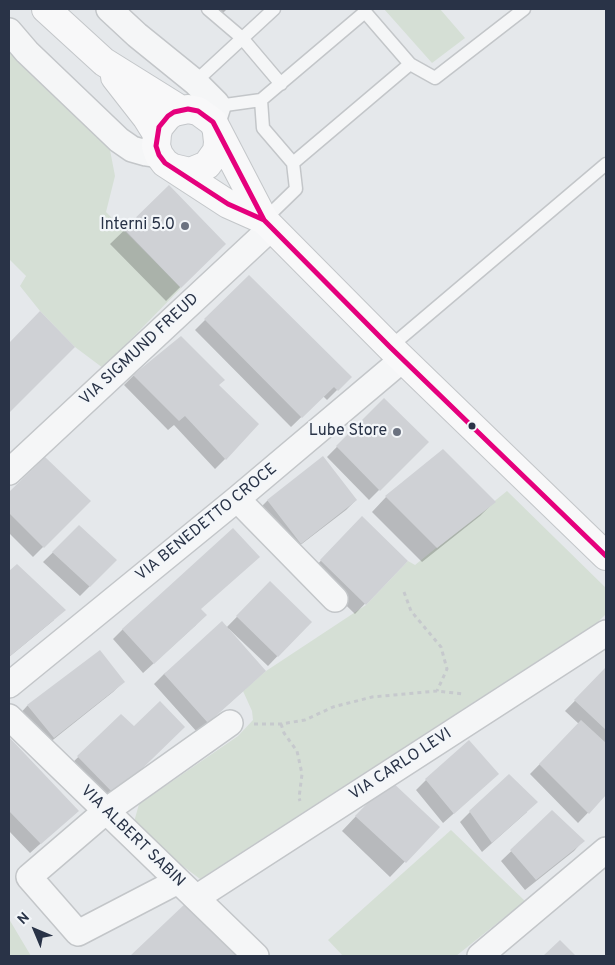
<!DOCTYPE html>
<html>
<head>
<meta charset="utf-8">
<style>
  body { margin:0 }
  #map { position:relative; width:615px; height:965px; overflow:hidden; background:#e5e8eb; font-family:Overpass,sans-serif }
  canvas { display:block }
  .frame { position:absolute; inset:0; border:10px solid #293347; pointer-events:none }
  .north { position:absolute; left:10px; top:905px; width:50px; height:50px; -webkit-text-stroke:4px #f3f6f9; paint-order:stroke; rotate:315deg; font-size:14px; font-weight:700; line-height:20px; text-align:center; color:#293347 }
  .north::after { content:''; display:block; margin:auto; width:18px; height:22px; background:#293347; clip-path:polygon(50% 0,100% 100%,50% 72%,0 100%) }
</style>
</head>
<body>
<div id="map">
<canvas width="615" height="965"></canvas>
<div class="frame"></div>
<div class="north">N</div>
</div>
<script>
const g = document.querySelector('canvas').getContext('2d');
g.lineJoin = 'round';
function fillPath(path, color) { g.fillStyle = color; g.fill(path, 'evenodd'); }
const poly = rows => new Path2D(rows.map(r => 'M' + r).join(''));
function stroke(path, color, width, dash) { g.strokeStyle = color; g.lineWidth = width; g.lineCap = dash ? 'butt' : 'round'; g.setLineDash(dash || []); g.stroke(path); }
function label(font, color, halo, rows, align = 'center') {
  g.font = font + ' Overpass,sans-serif'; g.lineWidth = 4.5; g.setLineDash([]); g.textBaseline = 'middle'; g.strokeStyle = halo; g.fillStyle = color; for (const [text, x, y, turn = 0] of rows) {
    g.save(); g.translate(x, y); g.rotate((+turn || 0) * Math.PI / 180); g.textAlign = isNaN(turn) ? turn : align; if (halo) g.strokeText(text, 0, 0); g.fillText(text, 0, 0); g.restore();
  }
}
fillPath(poly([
  [384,9,440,9,465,38,432,63],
  [9,52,110,150,115,176,106,212,181,288,103,368,75,347,40,311,20,286,26,276,9,259],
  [507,491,606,588,606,614,598,622,200,879,167,854,134,822,139,804,238,736,253,720,252,711,243,691,266,671,366,605,408,561,415,565],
  [451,830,525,901,456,956,343,956,328,940],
  [9,919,31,956,9,956]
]), '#d5dfd5');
fillPath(poly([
  [219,9,227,9,223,13],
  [169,187,224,244,166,301,110,244],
  [249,276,350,377,327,400,323,396,291,427,195,330],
  [40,313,73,347,9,411,9,345],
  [181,338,218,385,225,459,215,469,174,425,168,430,124,385,133,376],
  [384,399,427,442,369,500,327,457],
  [323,458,356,500,346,510,290,553,257,511,267,501],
  [45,459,89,501,33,557,9,533,9,494],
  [386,497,494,502,480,516,422,562,372,512],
  [362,518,406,561,355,614,311,571],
  [79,527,116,560,80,596,43,562],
  [17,566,54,620,9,657,9,573],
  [270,583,310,622,268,666,229,629,228,630,254,681,197,732,154,684,164,674,226,628],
  [200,609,196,625,143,673,113,639,123,629],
  [100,652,123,682,113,692,44,747,18,716,27,706],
  [606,669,606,794,578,823,530,774,579,724,565,711],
  [121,715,134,728,183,727,100,808,64,771],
  [9,739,77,811,30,853,9,831],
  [426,780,487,784,443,823,416,790],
  [375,796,438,827,390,877,342,831],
  [470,812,527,812,482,852,460,822],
  [552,812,583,841,574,851,525,890,501,861],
  [187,904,235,954,233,956,132,956]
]), '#0003');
fillPath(poly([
  [169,185,226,244,181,288,124,229],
  [249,275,352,377,338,391,334,387,302,418,204,319],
  [40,311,75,347,9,413,9,343],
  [181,336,225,380,219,385,259,424,226,460,185,416,179,421,133,375],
  [384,398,429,442,380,491,336,446],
  [443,449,496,502,437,548,385,496],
  [323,456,357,500,301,544,267,500],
  [45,457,91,501,44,548,9,513,9,492],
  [362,516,408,561,366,605,320,560],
  [79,525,117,560,90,587,52,552],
  [233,528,260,557,201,609,207,615,154,664,122,629],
  [17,564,66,610,9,657,9,571],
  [270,581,312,622,278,657,236,616],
  [222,621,266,671,208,723,164,674],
  [100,650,125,682,54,738,27,705],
  [606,667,606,730,574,700],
  [160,701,185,727,115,795,77,756,121,714,134,726],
  [581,720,606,743,606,795,589,814,539,764],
  [9,737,79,811,41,844,9,811],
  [469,740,499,774,454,814,425,779],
  [509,774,538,802,492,843,469,811],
  [390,780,440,827,406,863,355,816],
  [552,810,585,841,536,880,510,850],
  [187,902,237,954,235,956,130,956],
  [560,940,576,956,543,956]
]), '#cfd1d5');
const lane = poly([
  [208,9,242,38,281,84],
  [195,82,274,9],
  [261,100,263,128,293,163,296,189,264,220],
  [218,106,261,100,365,12,410,64],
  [293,163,410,64,435,78,524,9],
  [390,347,606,164]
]);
const street = poly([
  [109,9,137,35,195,82,216,103,218,106,213,122],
  [9,31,27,52,119,140,132,149,146,153,159,155],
  [9,472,271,228],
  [237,499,335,599],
  [9,685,237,499,403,359],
  [9,717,256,956],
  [178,881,78,933,29,877,106,811,230,723],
  [196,898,606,633],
  [480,956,606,850]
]);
const secondary = poly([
  [46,9,104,62,181,110],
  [115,77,147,118,157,134],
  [173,168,190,172,207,165,217,151,218,142,217,133],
  [264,220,228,204,165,163,159,155,156,146,157,134,159,127,168,116,174,112,188,109,198,111,213,122,264,220,390,347,606,556]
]);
stroke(lane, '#c3c6c9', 15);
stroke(street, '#c3c6c9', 28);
stroke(secondary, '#c3c6c9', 30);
stroke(poly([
  [404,592,411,611,441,647,447,669,437,691],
  [254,724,281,724,305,720,333,707,372,697,437,691,463,694],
  [281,724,284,733,297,751,302,774,299,798,300,801]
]), '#c6c9cd', 3, [4, 4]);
stroke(lane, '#f5f6f7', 12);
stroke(street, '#f5f6f7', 25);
stroke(secondary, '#f8f8f9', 28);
stroke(poly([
  [188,109,198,111,213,122,264,220,228,204,165,163,159,155,156,146,159,127,168,116,174,112,188,109],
  [264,220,390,347,606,556]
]), '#e5007d', 5);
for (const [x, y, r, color] of [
  [185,226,5,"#6b7280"],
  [472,426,4.5,"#293347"],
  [397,432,5,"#6b7280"]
]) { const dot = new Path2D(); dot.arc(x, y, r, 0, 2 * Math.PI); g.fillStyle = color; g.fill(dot); stroke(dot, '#f3f6f9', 2); }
label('16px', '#293347', '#f3f6f9', [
  ["Interni 5.0",175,226],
  ["Lube Store",387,432]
], 'right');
label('16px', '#293347', '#f3f6f9', [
  ["VIA SIGMUND FREUD",140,350,-43],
  ["VIA BENEDETTO CROCE",207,523,-39],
  ["VIA CARLO LEVI",401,765,-33],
  ["VIA ALBERT SABIN",132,837,44]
]);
</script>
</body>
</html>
